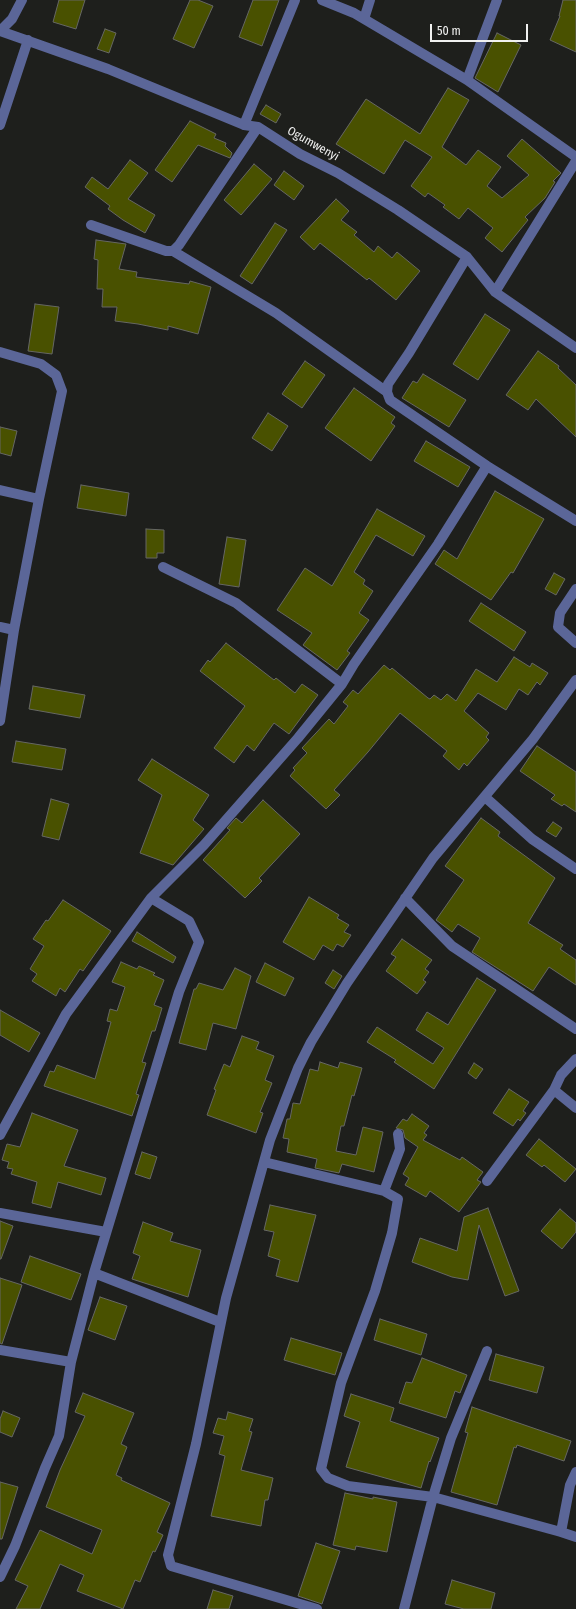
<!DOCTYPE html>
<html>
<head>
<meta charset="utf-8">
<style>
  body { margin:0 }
  #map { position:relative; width:576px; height:1609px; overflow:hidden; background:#1e1f1c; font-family:"Fira Sans Condensed",sans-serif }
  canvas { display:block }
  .scale { position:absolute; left:430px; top:24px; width:98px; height:18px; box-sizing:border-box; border:2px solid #f1f1f0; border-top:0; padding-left:5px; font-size:12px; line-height:14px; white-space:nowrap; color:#f1f1f0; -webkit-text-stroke:3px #1e1f1c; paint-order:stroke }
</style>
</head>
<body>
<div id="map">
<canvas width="576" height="1609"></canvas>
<div class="scale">50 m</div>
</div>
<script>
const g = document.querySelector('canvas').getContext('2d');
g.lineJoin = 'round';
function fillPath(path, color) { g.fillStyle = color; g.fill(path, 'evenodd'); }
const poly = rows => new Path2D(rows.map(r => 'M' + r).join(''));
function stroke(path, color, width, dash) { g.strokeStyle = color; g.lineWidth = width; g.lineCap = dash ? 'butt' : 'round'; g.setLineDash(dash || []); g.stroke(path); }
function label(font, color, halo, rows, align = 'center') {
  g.font = font + ' "Fira Sans Condensed",sans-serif'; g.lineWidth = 4; g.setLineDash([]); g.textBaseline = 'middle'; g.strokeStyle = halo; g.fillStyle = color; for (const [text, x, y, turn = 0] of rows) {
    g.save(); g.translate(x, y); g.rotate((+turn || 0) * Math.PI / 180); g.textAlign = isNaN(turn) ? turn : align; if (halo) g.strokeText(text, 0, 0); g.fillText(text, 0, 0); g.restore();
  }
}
const building = poly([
  [59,0,85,0,76,29,53,22,59,0],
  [190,0,198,0,213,6,194,48,173,39,190,0],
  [253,0,279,0,262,46,239,37,253,0],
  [563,0,576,0,576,52,550,40,560,16,559,16,563,0],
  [105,29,116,33,109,53,97,49,105,29],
  [497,33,521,45,498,92,475,78,497,33],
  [448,88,469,100,442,147,466,165,478,150,501,167,487,186,502,198,529,175,507,156,522,139,561,173,553,181,555,182,545,198,525,217,528,220,502,252,485,238,493,228,468,208,459,219,443,207,445,205,428,193,425,197,411,186,432,157,405,140,384,174,336,144,366,99,420,134,448,88],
  [266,105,281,114,276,123,260,114,266,105],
  [190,121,216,134,214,138,226,143,225,146,232,153,230,158,198,145,172,182,155,170,190,121],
  [130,160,148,173,128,199,155,215,145,233,123,220,108,209,110,206,85,187,92,177,108,189,130,160],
  [254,164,272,179,241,215,224,200,254,164],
  [284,171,304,186,294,200,274,185,284,171],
  [336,199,349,211,341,220,357,232,354,235,374,252,378,246,392,258,397,252,420,271,396,300,369,278,367,280,320,243,314,250,300,237,336,199],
  [275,223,287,230,252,284,240,276,275,223],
  [96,240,126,244,119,269,137,272,136,277,189,284,190,281,211,287,198,334,168,326,168,330,138,324,115,321,117,307,102,307,103,289,97,289,98,260,94,259,96,240],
  [35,304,59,307,52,354,28,351,35,304],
  [485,314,510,330,478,380,453,364,485,314],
  [538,351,559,366,558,368,576,385,576,437,536,399,528,410,506,395,538,351],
  [305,361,325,375,302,408,282,394,305,361],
  [423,374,466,400,449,427,402,398,413,381,417,383,423,374],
  [354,388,395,417,391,423,395,426,371,461,325,428,354,388],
  [268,413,288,426,272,451,252,438,268,413],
  [0,427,17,431,11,456,0,453,0,427],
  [426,441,470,467,458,487,414,461,426,441],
  [81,485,129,493,126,516,77,508,81,485],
  [495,491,544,519,513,573,511,572,491,600,435,564,444,550,457,559,495,491],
  [377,509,425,536,413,556,376,535,354,572,365,580,363,584,373,591,359,613,369,620,347,651,350,653,337,670,303,645,312,633,277,610,305,568,332,586,377,509],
  [146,529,164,530,164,553,157,553,157,558,146,558,146,529],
  [227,537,246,540,239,587,219,584,227,537],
  [554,573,565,579,556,595,545,589,554,573],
  [481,603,526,632,514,651,469,621,481,603],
  [226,643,274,680,276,678,295,693,302,684,318,695,289,734,274,723,254,751,247,745,234,763,214,748,245,706,200,671,208,660,210,662,226,643],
  [514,657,530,667,532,663,548,673,540,685,537,682,528,695,519,689,506,710,478,693,464,711,489,733,486,737,489,740,467,766,464,763,459,770,443,756,447,751,400,713,368,752,334,790,340,795,326,809,290,776,295,770,293,768,307,753,302,748,329,719,334,724,348,706,343,702,353,690,358,694,384,665,390,670,392,668,428,698,430,699,434,695,441,700,447,694,456,701,476,669,497,682,514,657],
  [33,686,85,695,80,718,29,709,33,686],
  [16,741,66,749,62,770,12,762,16,741],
  [537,746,576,772,576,812,564,804,562,806,551,799,555,795,520,771,537,746],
  [152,759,209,795,193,820,204,829,173,865,140,853,162,795,138,780,152,759],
  [51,799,69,804,59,840,42,836,51,799],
  [263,800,300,834,259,878,262,881,245,898,203,860,230,830,227,828,236,818,242,823,263,800],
  [481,818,500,832,498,836,555,878,528,923,563,945,560,949,576,960,576,985,549,967,533,991,472,952,480,938,458,924,452,932,436,920,464,880,445,866,481,818],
  [553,822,562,828,556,837,546,831,553,822],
  [309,897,339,915,337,918,349,925,344,932,351,935,343,947,337,944,333,951,323,945,314,960,283,942,309,897],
  [63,900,111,931,83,971,80,969,65,992,60,988,56,996,32,981,37,974,30,969,44,946,33,939,46,920,48,921,63,900],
  [137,932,176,957,173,963,132,941,137,932],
  [402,939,432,960,425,969,429,972,423,980,426,982,417,994,386,971,396,957,391,954,402,939],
  [121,962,137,969,139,966,155,973,153,975,164,980,154,1005,162,1008,155,1031,152,1031,142,1062,146,1063,136,1094,139,1095,132,1116,44,1086,50,1071,54,1072,57,1065,95,1079,111,1022,107,1021,110,1009,117,1011,125,987,112,982,121,962],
  [265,963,294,978,285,996,256,982,265,963],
  [235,968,251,976,236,1029,213,1023,206,1050,179,1043,194,989,196,989,199,983,223,990,235,968],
  [333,970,342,976,334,989,325,983,333,970],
  [477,978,496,990,434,1089,394,1062,396,1060,367,1042,377,1027,433,1064,444,1048,416,1030,427,1012,448,1025,477,978],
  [0,1010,40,1033,29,1052,0,1035,0,1010],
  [242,1036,259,1042,256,1049,274,1056,265,1080,272,1083,260,1112,263,1113,256,1133,207,1115,216,1090,214,1089,224,1064,230,1067,242,1036],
  [320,1062,338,1068,340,1062,362,1068,354,1096,352,1095,344,1126,341,1126,336,1151,356,1155,363,1127,383,1132,374,1172,342,1164,339,1173,315,1168,317,1159,287,1152,289,1139,283,1138,287,1119,290,1119,293,1103,300,1104,310,1069,318,1071,320,1062],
  [474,1063,483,1069,476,1079,468,1073,474,1063],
  [509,1089,529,1102,523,1111,526,1113,520,1121,518,1119,513,1126,493,1113,509,1089],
  [32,1113,78,1130,64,1166,106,1178,101,1195,58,1182,51,1208,32,1203,37,1182,11,1174,13,1169,7,1168,9,1162,2,1160,7,1144,20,1147,32,1113],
  [412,1114,429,1126,424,1133,427,1135,423,1140,460,1160,462,1157,483,1172,477,1180,481,1182,459,1212,430,1191,426,1197,405,1185,409,1178,403,1174,418,1147,405,1138,403,1130,396,1128,403,1119,407,1121,412,1114],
  [539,1139,576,1169,565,1182,544,1165,542,1167,526,1155,539,1139],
  [142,1152,157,1157,150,1179,135,1174,142,1152],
  [270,1205,316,1215,298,1282,276,1276,280,1260,268,1256,274,1232,264,1230,270,1205],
  [488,1208,519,1291,505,1296,479,1225,468,1280,452,1277,412,1262,420,1238,457,1251,464,1217,488,1208],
  [560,1209,576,1223,576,1232,562,1249,541,1231,560,1209],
  [0,1221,13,1226,1,1259,0,1259,0,1221],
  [143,1222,173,1233,170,1241,201,1250,188,1297,132,1279,140,1256,133,1253,143,1222],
  [30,1256,81,1274,71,1300,21,1282,30,1256],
  [0,1278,22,1285,2,1344,0,1343,0,1278],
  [100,1297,127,1306,115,1340,88,1330,100,1297],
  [380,1319,427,1334,421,1355,374,1340,380,1319],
  [291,1338,342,1353,335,1375,284,1360,291,1338],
  [496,1354,544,1367,537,1393,489,1380,496,1354],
  [422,1358,467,1375,460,1393,455,1391,446,1418,399,1403,406,1382,412,1383,422,1358],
  [83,1393,134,1413,121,1444,127,1447,116,1475,122,1478,121,1480,170,1503,157,1532,163,1535,155,1552,153,1551,140,1582,135,1580,123,1609,77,1591,84,1575,60,1564,40,1609,16,1609,28,1586,15,1580,40,1530,92,1554,102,1530,46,1507,60,1470,85,1416,75,1412,83,1393],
  [351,1394,394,1408,390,1421,439,1438,430,1462,429,1461,421,1488,346,1467,360,1422,344,1416,351,1394],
  [472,1407,571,1441,564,1461,517,1445,516,1448,514,1447,497,1505,451,1492,468,1433,465,1432,472,1407],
  [3,1411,20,1418,12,1437,0,1432,0,1419,3,1411],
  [228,1412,253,1419,249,1431,252,1432,241,1470,273,1478,268,1500,265,1500,261,1526,211,1516,225,1456,219,1454,224,1436,213,1433,218,1418,226,1420,228,1412],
  [0,1482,18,1487,2,1539,0,1539,0,1482],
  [345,1493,373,1499,373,1497,397,1502,387,1552,356,1546,355,1550,333,1545,345,1493],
  [316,1543,340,1551,322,1604,298,1596,316,1543],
  [452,1580,495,1593,491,1609,464,1609,445,1604,452,1580],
  [213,1590,233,1596,229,1609,207,1609,213,1590]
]);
fillPath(building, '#495100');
stroke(building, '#666764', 1);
stroke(poly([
  [322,0,354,13,467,80,576,157],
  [364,19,370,0],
  [0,31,108,69,244,125,258,127,300,154,338,173,398,210,467,257,495,292,576,348],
  [0,31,12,19,22,0],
  [467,80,497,0],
  [0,125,28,40],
  [244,125,295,0],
  [91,225,166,251,173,251,179,245,258,127],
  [173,251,276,313,387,392],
  [467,257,409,353,388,384,387,392,390,400,487,466,576,521],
  [495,292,576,161],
  [0,352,41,364,56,375,62,391,39,499,0,490],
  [163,567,236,603,342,684],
  [576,589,560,613,558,627,576,643],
  [0,627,14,630],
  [0,721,14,630,39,499],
  [485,797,532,839,576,869],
  [405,898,452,946,576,1029],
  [576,1059,561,1075,554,1090,576,1108],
  [0,1135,66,1014,151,898,204,845,298,738,342,684,354,664,438,544,487,466],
  [264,1162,384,1191,398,1199,392,1233,375,1291,341,1383,321,1469,328,1478,348,1486,433,1497,561,1532],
  [487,1181,554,1090],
  [384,1191,400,1149,398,1134],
  [0,1213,106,1232],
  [94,1273,220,1322],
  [0,1350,71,1362],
  [576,1472,570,1485,561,1532,576,1537],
  [0,1577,15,1546,45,1468,59,1436,71,1362,94,1273,179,992,199,942,189,921,151,898],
  [317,1609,171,1566,168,1555,196,1444,226,1298,270,1140,298,1068,311,1042,347,983,433,858,533,739,576,680],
  [404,1609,433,1497,451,1438,487,1351]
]), '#5b6698', 10);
label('12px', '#f1f1f0', '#1e1f1c', [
  ["Ogumwenyi",313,144,29]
]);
</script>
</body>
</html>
